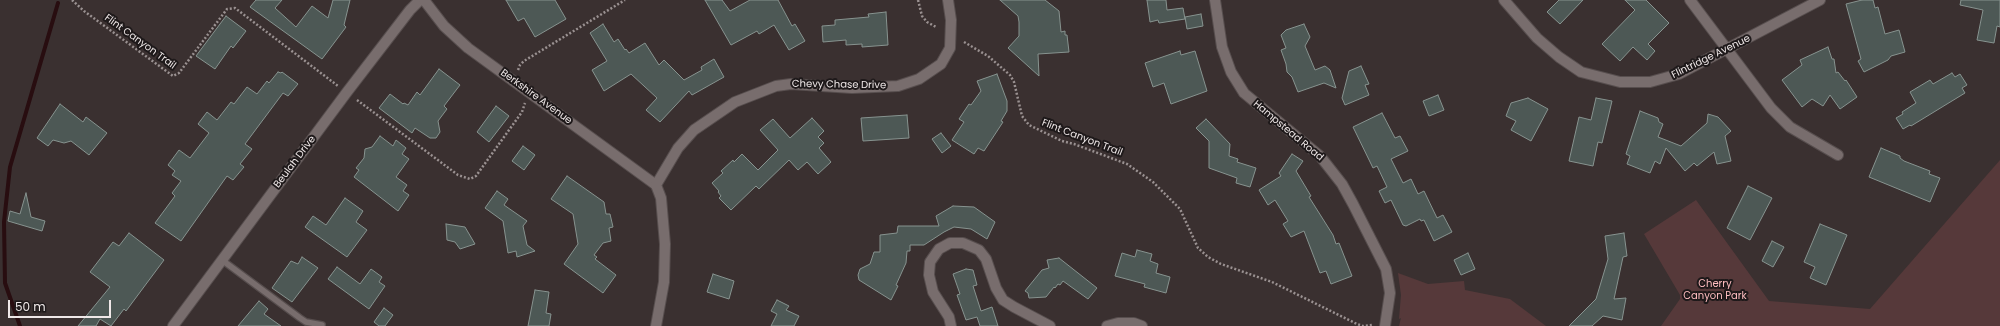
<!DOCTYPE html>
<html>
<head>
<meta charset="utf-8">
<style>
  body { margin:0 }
  #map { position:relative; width:2000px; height:326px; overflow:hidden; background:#3a3030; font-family:Poppins,sans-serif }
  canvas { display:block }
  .scale { position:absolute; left:8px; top:300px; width:103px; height:18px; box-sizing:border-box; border:2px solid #efe8e8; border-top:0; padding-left:5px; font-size:12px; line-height:14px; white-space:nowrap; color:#efe8e8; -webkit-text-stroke:3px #1e191a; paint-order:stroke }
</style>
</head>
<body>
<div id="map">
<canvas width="2000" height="326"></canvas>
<div class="scale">50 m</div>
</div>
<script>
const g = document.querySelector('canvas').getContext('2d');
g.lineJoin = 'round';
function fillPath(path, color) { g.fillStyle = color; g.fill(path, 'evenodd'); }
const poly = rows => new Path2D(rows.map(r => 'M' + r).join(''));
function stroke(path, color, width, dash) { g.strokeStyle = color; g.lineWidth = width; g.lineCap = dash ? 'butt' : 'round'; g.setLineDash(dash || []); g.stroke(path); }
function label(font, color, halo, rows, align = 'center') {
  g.font = font + ' Poppins,sans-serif'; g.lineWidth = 4; g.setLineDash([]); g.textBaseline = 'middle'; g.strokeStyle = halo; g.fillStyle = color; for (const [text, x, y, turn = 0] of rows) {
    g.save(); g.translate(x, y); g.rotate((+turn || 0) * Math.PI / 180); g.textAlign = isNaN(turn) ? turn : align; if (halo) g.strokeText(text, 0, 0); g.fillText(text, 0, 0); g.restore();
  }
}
fillPath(poly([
  [2000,160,2000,326,1661,326,1680,299,1680,295,1644,234,1696,200,1769,301,1870,309],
  [1398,273,1428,284,1464,281,1465,290,1510,299,1546,326,1399,326,1401,318,1399,319,1401,295]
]), '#56393a');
stroke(poly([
  [20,326,5,283,4,222,10,167,58,3]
]), '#280d10', 4);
const building = poly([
  [256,0,282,0,275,8,296,27,312,6,328,18,333,0,350,0,344,25,346,27,322,59,250,7,256,0],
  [506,0,555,0,566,19,535,37,524,18,518,21,506,0],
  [705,0,722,0,730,11,750,0,778,0,792,26,795,24,805,41,789,50,774,25,759,34,757,31,731,45,705,0],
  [1000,0,1045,0,1059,11,1061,32,1065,31,1065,35,1067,35,1069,52,1038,54,1039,76,1008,48,1019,36,1019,22,1018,16,1000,0],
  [1147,0,1166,0,1167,10,1183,8,1185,19,1159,23,1158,20,1150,22,1147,0],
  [1559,0,1583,0,1560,24,1547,12,1559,0],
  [1625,0,1646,0,1669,23,1648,44,1655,51,1647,60,1633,47,1620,61,1602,44,1635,10,1625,0],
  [1862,0,1873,0,1875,8,1878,7,1885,34,1899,30,1905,52,1891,56,1888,60,1864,72,1858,61,1861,59,1846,4,1862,0],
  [1961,0,2000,0,2000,27,1997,26,1994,43,1977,40,1983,10,1960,5,1961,0],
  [886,12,888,45,862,47,862,44,846,45,846,40,823,42,822,26,835,25,835,20,869,17,868,14,886,12],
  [1201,14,1203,26,1187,29,1185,17,1201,14],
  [226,16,246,31,233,48,231,46,215,69,196,56,226,16],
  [603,24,614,42,618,39,625,50,626,49,629,53,645,43,659,65,664,60,684,80,702,70,701,67,714,59,724,77,692,95,689,91,660,122,646,110,657,98,631,74,604,91,592,70,607,61,590,33,603,24],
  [1304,24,1310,37,1305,46,1315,70,1325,66,1330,70,1336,88,1324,83,1298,92,1292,77,1287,72,1286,64,1281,50,1286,48,1281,35,1286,30,1304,24],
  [1828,47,1832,59,1834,59,1836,73,1838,72,1845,81,1846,80,1857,97,1840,109,1830,95,1823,106,1812,99,1802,107,1782,80,1802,65,1800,60,1828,47],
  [1180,51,1181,55,1195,51,1207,91,1171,104,1164,83,1153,87,1145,63,1180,51],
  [1361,66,1369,84,1365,85,1369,95,1345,105,1342,98,1349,71,1361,66],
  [439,69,460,85,444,106,447,109,438,121,440,132,436,138,430,138,415,128,412,133,379,108,390,94,403,104,404,103,408,105,417,92,420,95,439,69],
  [278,72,281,73,282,72,298,84,288,96,283,93,245,144,252,149,240,164,244,167,233,180,227,176,181,241,155,223,175,196,172,193,181,181,172,175,175,171,168,165,179,150,190,158,209,133,198,124,207,112,217,120,231,102,234,104,247,87,257,94,267,81,269,83,278,72],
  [1952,73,1955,77,1960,74,1967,85,1962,88,1965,93,1911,126,1910,125,1903,129,1896,118,1903,114,1902,112,1916,103,1910,92,1930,80,1933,84,1952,73],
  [997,74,1007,101,1007,111,1001,121,1003,122,984,151,978,148,974,154,952,140,964,122,959,119,969,104,971,105,981,91,977,81,997,74],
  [1438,95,1444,110,1429,116,1423,101,1438,95],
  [1528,98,1548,109,1531,141,1511,130,1516,121,1506,116,1511,103,1528,98],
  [1596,98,1612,101,1602,143,1598,142,1593,166,1569,161,1579,117,1591,120,1596,98],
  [60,104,83,122,86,117,107,133,89,155,71,141,64,143,53,140,48,146,37,138,60,104],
  [496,106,509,116,489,142,477,132,496,106],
  [1640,111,1658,118,1659,122,1663,124,1658,137,1681,146,1707,123,1708,114,1718,117,1731,131,1725,136,1731,161,1717,164,1714,152,1697,166,1694,163,1685,171,1666,148,1660,164,1655,161,1650,173,1627,164,1630,156,1626,154,1640,111],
  [1382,113,1395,138,1400,136,1408,151,1391,159,1403,183,1411,179,1418,194,1424,191,1437,218,1443,215,1452,232,1434,241,1424,220,1421,221,1420,219,1406,226,1403,225,1391,200,1385,203,1379,191,1387,187,1377,166,1373,168,1353,127,1382,113],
  [907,115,909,138,863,141,861,118,907,115],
  [812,118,824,131,818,137,824,143,819,148,831,162,818,174,807,162,798,170,789,160,759,189,756,186,731,210,719,198,721,196,718,192,719,191,712,183,723,173,721,171,733,160,734,162,742,154,758,170,778,150,760,130,773,119,790,138,812,118],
  [1206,119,1230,144,1229,156,1238,159,1237,162,1256,168,1250,187,1236,183,1237,178,1209,168,1209,141,1196,128,1206,119],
  [941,133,951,146,942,153,932,139,941,133],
  [380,136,393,146,396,140,406,148,402,154,409,159,396,177,407,185,403,191,409,195,398,211,354,177,359,170,356,168,364,158,365,149,372,147,380,136],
  [523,146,535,155,524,170,512,161,523,146],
  [1881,148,1900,156,1900,158,1904,161,1930,171,1929,174,1940,178,1930,202,1869,177,1881,148],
  [1292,154,1303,161,1296,171,1311,196,1309,197,1333,235,1336,244,1339,243,1352,276,1331,284,1326,271,1320,273,1304,231,1291,237,1283,224,1288,221,1275,200,1268,205,1259,190,1281,176,1279,173,1292,154],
  [567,176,604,202,606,214,610,214,613,227,609,228,611,241,603,243,594,255,597,257,595,259,616,275,603,293,564,264,578,244,573,214,551,199,567,176],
  [1748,186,1772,198,1750,240,1727,228,1748,186],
  [497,191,508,199,504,205,527,221,523,226,527,245,535,251,517,257,516,251,508,253,503,221,485,208,497,191],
  [26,193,31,217,45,221,42,231,8,221,10,211,20,214,26,193],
  [345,198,363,211,356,222,367,230,347,257,305,227,313,216,326,225,345,198],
  [953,206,974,207,995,222,987,239,971,229,954,227,944,232,924,245,910,245,910,251,907,251,906,263,896,285,898,286,891,300,859,280,858,275,860,269,870,264,874,252,880,252,880,235,897,233,898,226,939,226,936,216,953,206],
  [446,224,465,227,475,244,460,249,455,242,447,240,446,224],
  [1820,224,1847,235,1826,285,1810,278,1815,267,1804,262,1820,224],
  [129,233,164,260,126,311,124,309,111,326,100,319,96,326,78,326,110,287,90,272,113,242,119,246,129,233],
  [1624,233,1627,256,1623,257,1614,299,1626,298,1622,320,1603,316,1592,326,1569,326,1596,299,1608,259,1605,236,1624,233],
  [1772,241,1784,247,1773,267,1762,261,1772,241],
  [1137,250,1152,254,1150,261,1158,264,1156,273,1170,277,1166,293,1144,287,1145,284,1115,276,1122,253,1135,257,1137,250],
  [1468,253,1475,269,1461,275,1454,260,1468,253],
  [302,257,318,268,292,302,272,288,291,261,298,264,302,257],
  [1059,258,1097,288,1088,299,1063,281,1060,285,1058,284,1055,288,1054,287,1046,297,1029,298,1028,293,1025,291,1042,270,1049,268,1047,260,1059,258],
  [337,267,360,284,371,269,382,277,379,282,385,286,369,309,328,279,337,267],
  [966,269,973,270,977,285,973,286,981,311,992,307,998,326,980,326,977,317,966,320,957,295,960,294,953,274,966,269],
  [713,274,734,281,729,299,707,292,713,274],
  [535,290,549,292,546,313,551,314,549,326,528,326,535,290],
  [777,300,789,306,786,310,799,316,794,326,771,326,777,314,771,311,777,300],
  [259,301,268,309,264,314,281,326,238,326,259,301],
  [384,308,393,315,385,326,379,326,374,322,384,308]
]);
fillPath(building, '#4d5855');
stroke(building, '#87938f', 1);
const service = poly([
  [222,260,300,318,306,322,322,325]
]);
const minor = poly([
  [1215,0,1222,47,1231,72,1244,93,1320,156,1342,184,1353,204,1386,269,1390,293,1385,326],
  [1504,0,1537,38,1559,57,1581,72,1620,82,1650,82,1679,74,1820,0],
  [1690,0,1771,108,1790,127,1838,155],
  [173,326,347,92,410,10,420,0],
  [951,326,949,317,933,292,929,275,930,262,939,249,950,243,963,243,979,250,986,259,996,288,1003,300,1014,307,1050,326],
  [1107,326,1118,323,1134,323,1142,326]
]);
const tertiary = poly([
  [424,0,444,26,468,48,656,185]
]);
const secondary = poly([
  [656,326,664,282,665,244,661,198,656,185,678,148,694,130,735,102,776,86,791,84,852,88,898,86,919,79,941,64,950,48,951,20,948,0]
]);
stroke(service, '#574e4e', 8);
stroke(minor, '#574e4e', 12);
stroke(tertiary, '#574e4e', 12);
stroke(secondary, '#574e4e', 12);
stroke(poly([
  [72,0,84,11,173,76,179,73,227,9,235,8,338,86],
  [918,0,922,16,927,22,936,27],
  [964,42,988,56,1010,75,1014,82,1022,116,1029,125,1062,141,1074,144,1127,164,1153,182,1180,209,1198,248,1208,257,1221,264,1272,282,1357,324,1363,326,1373,325],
  [518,70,520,65,524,61,625,0],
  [357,100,458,175,470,179,476,176,522,112,525,103]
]), '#9a9191', 2.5, [2, 2]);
stroke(service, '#786d6d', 5.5);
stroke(minor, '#786d6d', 10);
stroke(tertiary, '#786d6d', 10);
stroke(secondary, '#786d6d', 10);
label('10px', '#efe8e8', '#1e191a', [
  ["Flint Canyon Trail",140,42,36],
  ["Flintridge Avenue",1711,57,-26],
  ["Chevy Chase Drive",839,85,1],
  ["Berkshire Avenue",536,97,36],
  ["Hampstead Road",1288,131,40],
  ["Flint Canyon Trail",1082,138,21],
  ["Beulah Drive",295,162,-53]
]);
label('10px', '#ffbec1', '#1e191a', [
  ["Cherry",1715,284],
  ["Canyon Park",1715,296]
]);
</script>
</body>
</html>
